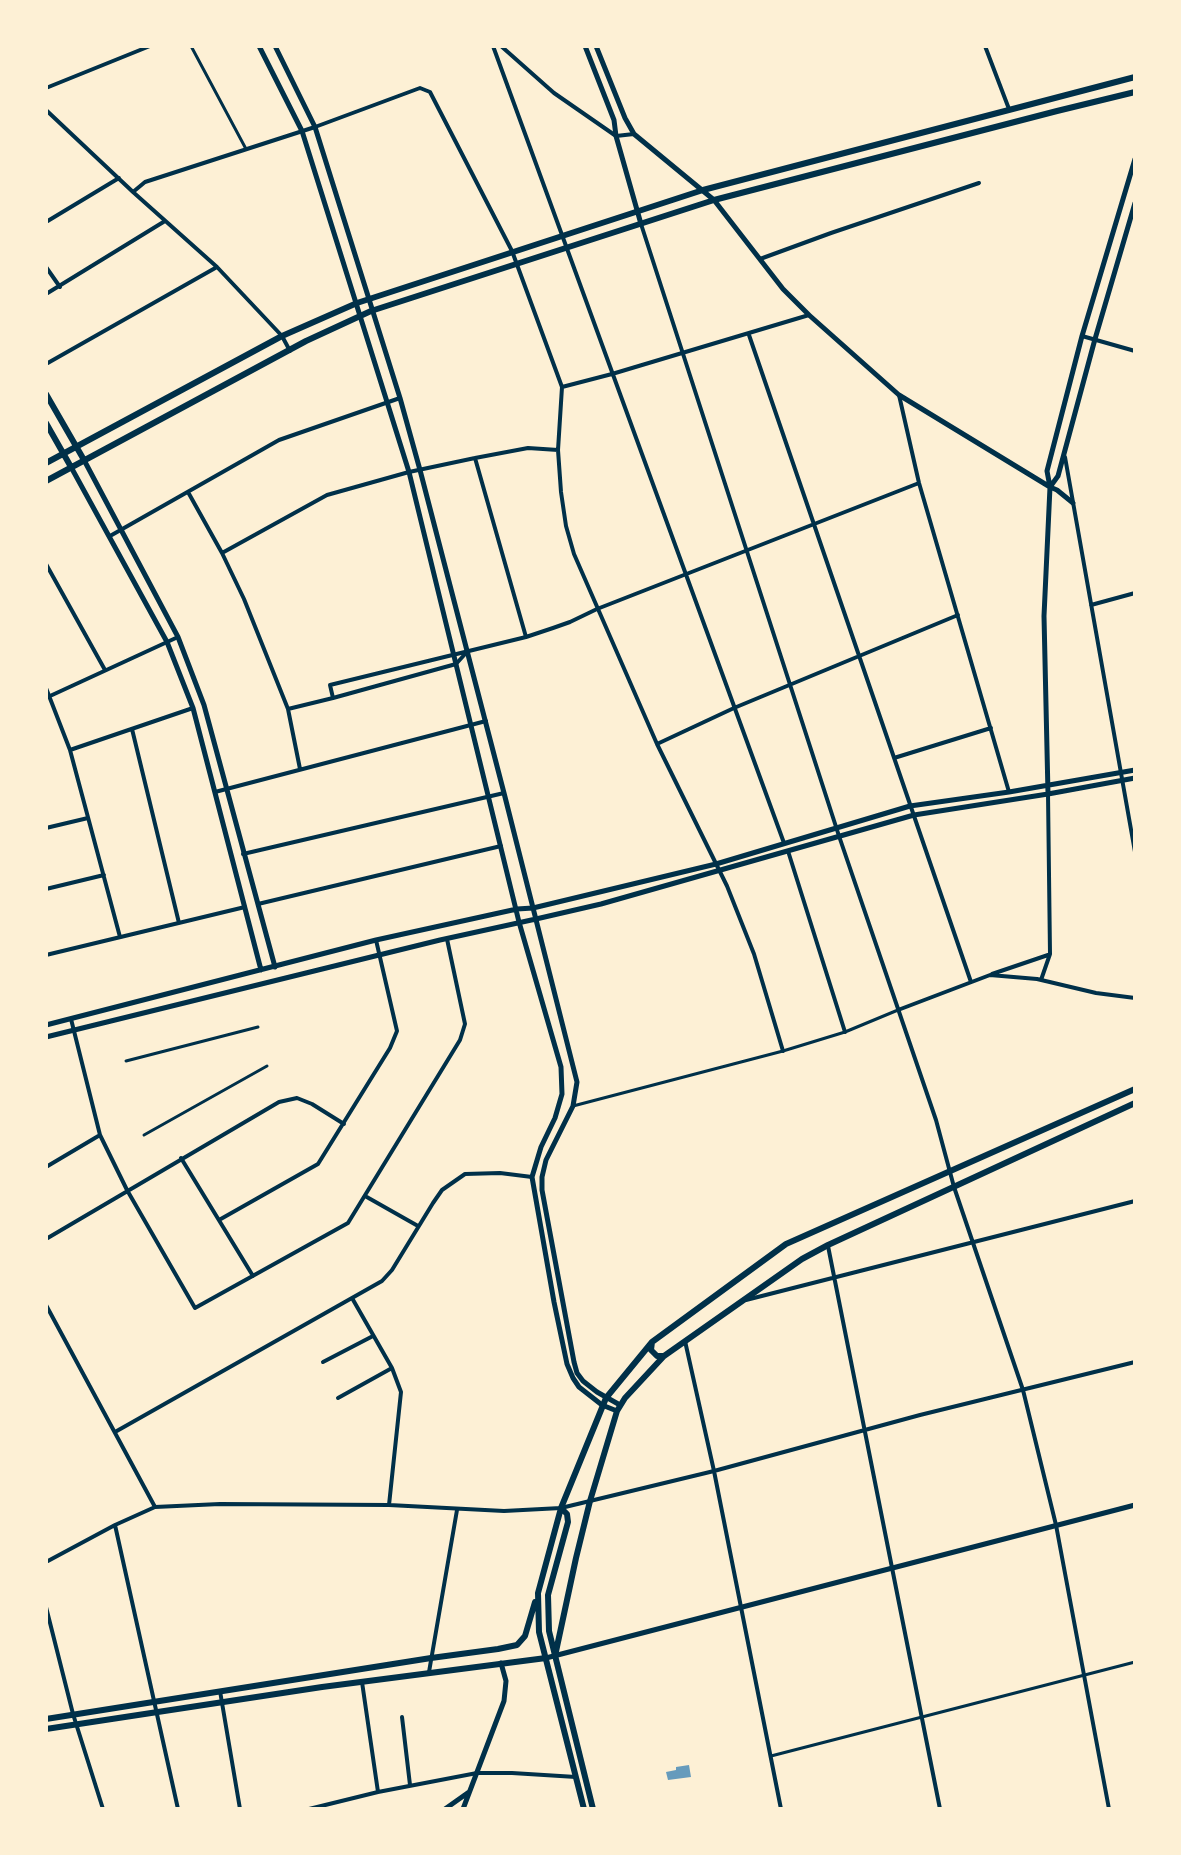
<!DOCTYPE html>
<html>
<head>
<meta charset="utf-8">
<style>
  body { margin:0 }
  #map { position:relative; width:1181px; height:1855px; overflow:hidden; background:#fdf0d5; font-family:"Exo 2",sans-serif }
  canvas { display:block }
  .frame { position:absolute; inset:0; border:48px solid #fdf0d5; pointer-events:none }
</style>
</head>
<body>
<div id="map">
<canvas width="1181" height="1855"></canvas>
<div class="frame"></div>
</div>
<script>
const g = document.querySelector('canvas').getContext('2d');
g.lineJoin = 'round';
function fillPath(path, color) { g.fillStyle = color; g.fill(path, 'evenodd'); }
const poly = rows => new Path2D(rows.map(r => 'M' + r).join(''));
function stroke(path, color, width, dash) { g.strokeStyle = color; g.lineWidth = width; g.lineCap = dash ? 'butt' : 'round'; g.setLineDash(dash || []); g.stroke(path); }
fillPath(poly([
  [689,1765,691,1777,668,1780,666,1772,676,1770,676,1767]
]), '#669bbc');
stroke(poly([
  [191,46,246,149],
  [126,1061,258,1027],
  [573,1106,783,1051,845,1032,898,1010],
  [144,1135,267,1066],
  [771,1756,1135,1662]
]), '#003049', 3);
stroke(poly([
  [493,46,784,843],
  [501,46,554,93,616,136,634,134],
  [985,46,1009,109],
  [46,88,150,46],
  [46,110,133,192,217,267,282,336,290,351],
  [133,192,145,182,315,127,420,88,430,92,512,251,562,387,558,450,561,492,566,526,574,554,657,744,727,886,754,954,783,1051],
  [46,222,119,178],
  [641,224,839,836,936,1120,954,1187,1023,1390,1056,1525,1109,1809],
  [760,259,831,233,979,183],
  [46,267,60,287],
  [46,294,165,221],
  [749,335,971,982],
  [1082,336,1135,351],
  [46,364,217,267],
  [562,387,612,374,809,315],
  [899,395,919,483,1009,792],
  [1065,457,1135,852],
  [475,458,526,637],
  [188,492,222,553,244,599,288,709,300,769],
  [110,536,279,440,400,398],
  [222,553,327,495,409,472,475,458,528,448,558,450],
  [46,564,105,670],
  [1091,605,1135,593],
  [46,688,70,750,120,937],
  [50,696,178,637],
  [333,698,330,685,526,637,553,628,570,622,597,609,919,483],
  [288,709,333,698,456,664,466,653],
  [132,729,179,923],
  [657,744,734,708,958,615],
  [70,750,193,708],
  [894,758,991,728],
  [215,792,486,721],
  [46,828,88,818],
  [788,851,845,1032],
  [243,854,504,793],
  [46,889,104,875],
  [258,904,501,846],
  [46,955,245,907],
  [992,974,1048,955],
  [1041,980,1050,954,1048,794],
  [898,1010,990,975,1037,979,1096,993,1135,998],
  [71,1019,100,1135,127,1190,195,1308,348,1223,460,1040,465,1024,447,939],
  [181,1158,253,1276],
  [46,1167,100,1135],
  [365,1196,418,1226],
  [219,1220,318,1164,390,1048,397,1031,376,940],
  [46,1239,279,1102,297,1098,312,1104,344,1124],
  [828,1246,940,1809],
  [352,1298,392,1368,401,1392,389,1505],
  [746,1300,1135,1201],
  [46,1305,155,1507],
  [685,1341,714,1471,781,1809],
  [323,1362,373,1336],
  [338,1398,392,1368],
  [115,1432,382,1281,392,1270,433,1203,442,1190,465,1174,500,1173,532,1177],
  [115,1525,178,1809],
  [46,1562,115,1525,155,1507,220,1504,389,1505,504,1511,561,1508,714,1471,920,1415,1135,1362],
  [46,1607,73,1714,103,1809],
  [429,1672,457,1510],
  [362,1682,378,1792],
  [220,1691,240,1809],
  [402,1717,410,1785],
  [309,1809,378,1792,477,1773,512,1773,576,1777]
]), '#003049', 4);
stroke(poly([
  [585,46,614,120,616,136,641,224],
  [596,46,625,118,634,134,714,200,783,289,809,315,899,395,1050,487,1057,490,1073,503],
  [1050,487,1058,476,1095,339,1135,203],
  [1048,794,1044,616,1050,487,1047,471,1082,336,1135,159],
  [533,908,716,864,910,806,1009,792,1135,770],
  [536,919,601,904,914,815,1048,794,1135,778],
  [546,1658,1135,1505],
  [445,1809,469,1792],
  [463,1809,504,1701,506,1681,501,1663]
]), '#003049', 5);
stroke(poly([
  [259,46,302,131,409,472,519,922,561,1067,562,1094,555,1118,541,1147,532,1177,554,1302,567,1364,573,1378,579,1387,602,1405,617,1411],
  [275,46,315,127,400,398,420,470,504,793,577,1082,573,1106,546,1160,542,1177,542,1190,574,1362,577,1373,583,1381,597,1392,620,1405],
  [84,460,178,637,204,705,275,967],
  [71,467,167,642,193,708,261,970],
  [46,1025,376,940,517,909,533,908],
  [46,1037,440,940,536,919]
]), '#003049', 5);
stroke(poly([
  [46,394,84,460],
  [46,423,71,467],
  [46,463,282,336,357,303,703,190,1135,77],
  [46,481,306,341,371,311,714,200,1057,111,1135,92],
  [652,1342,651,1350,657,1356,664,1356],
  [561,1508,567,1514,568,1522,548,1595,549,1631,593,1809],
  [555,1656,576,1558,590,1501,617,1411,625,1398,664,1356,802,1259,828,1245,1135,1103],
  [46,1719,431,1658,498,1649,517,1645,525,1636,535,1602],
  [46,1729,322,1687,546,1658],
  [584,1809,539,1632,538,1593,561,1508,606,1398,652,1342,786,1244,1135,1089]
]), '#003049', 6);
</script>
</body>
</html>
